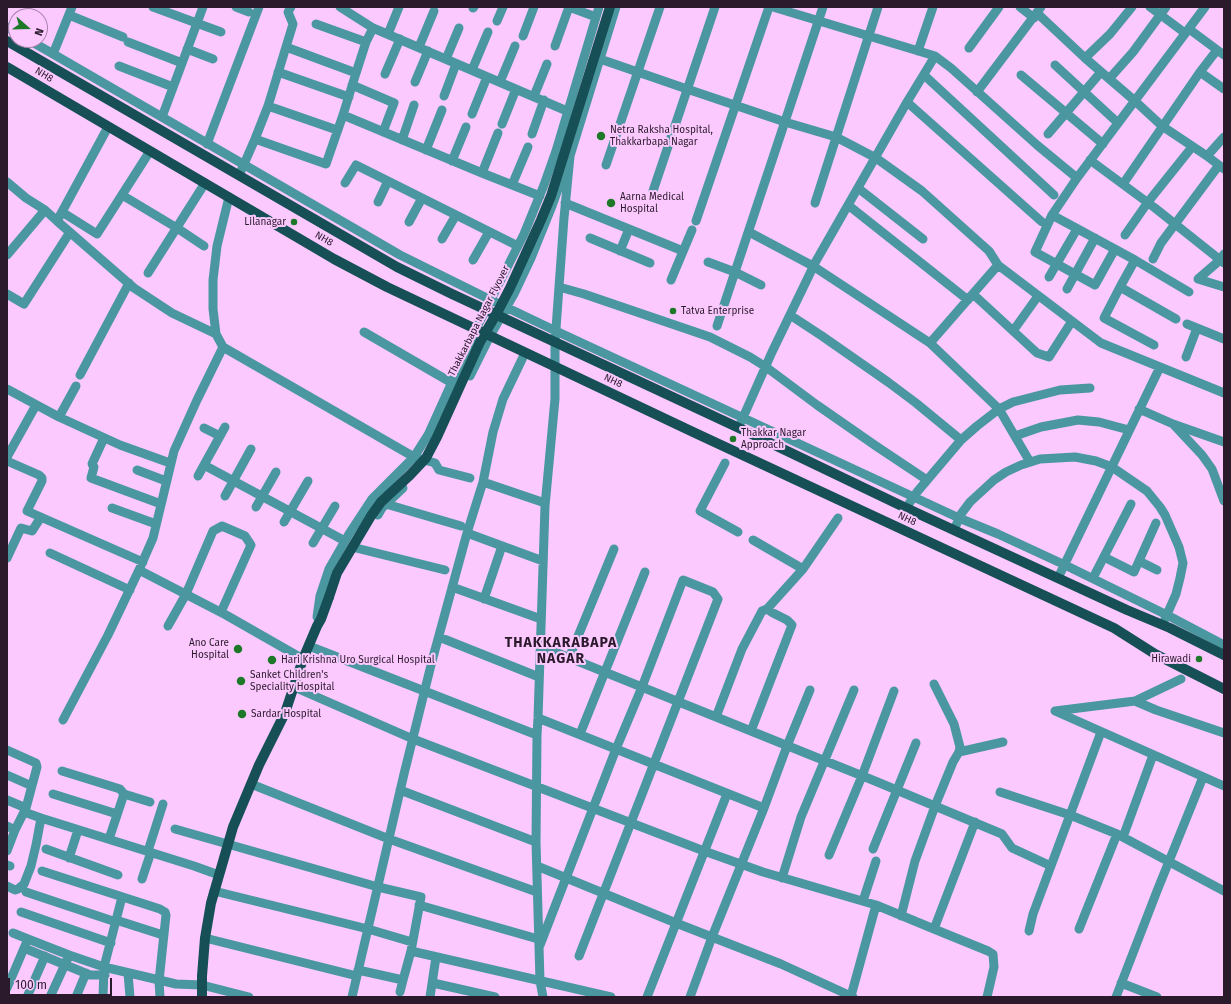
<!DOCTYPE html>
<html>
<head>
<meta charset="utf-8">
<style>
  body { margin:0 }
  #map { position:relative; width:1231px; height:1004px; overflow:hidden; background:#fbc9fe; font-family:"Fira Sans",sans-serif }
  canvas { display:block }
  .frame { position:absolute; inset:0; border:8px solid #2b192c; pointer-events:none }
  .north { position:absolute; left:8px; top:8px; width:40px; height:40px; box-sizing:border-box; background:#fbc9fe; border:1px solid #a883aa; border-radius:50%; rotate:110deg; font-size:11px; font-weight:700; line-height:16px; text-align:center; color:#2b192c }
  .north::after { content:''; display:block; margin:auto; width:14px; height:18px; background:#1d7928; clip-path:polygon(50% 0,100% 100%,50% 72%,0 100%) }
  .scale { position:absolute; left:8px; top:978px; width:104px; height:18px; box-sizing:border-box; border:2px solid #2b192c; border-top:0; padding-left:5px; font-size:12px; line-height:14px; white-space:nowrap; color:#2b192c; -webkit-text-stroke:3px #fbc9fe; paint-order:stroke }
</style>
</head>
<body>
<div id="map">
<canvas width="1231" height="1004"></canvas>
<div class="frame"></div>
<div class="north">N</div>
<div class="scale">100 m</div>
</div>
<script>
const g = document.querySelector('canvas').getContext('2d');
g.lineJoin = 'round';
const poly = rows => new Path2D(rows.map(r => 'M' + r).join(''));
function stroke(path, color, width, dash) { g.strokeStyle = color; g.lineWidth = width; g.lineCap = dash ? 'butt' : 'round'; g.setLineDash(dash || []); g.stroke(path); }
function label(font, color, halo, rows, align = 'center') {
  g.font = font + ' "Fira Sans",sans-serif'; g.lineWidth = 4; g.setLineDash([]); g.textBaseline = 'middle'; g.strokeStyle = halo; g.fillStyle = color; for (const [text, x, y, turn = 0] of rows) {
    g.save(); g.translate(x, y); g.rotate((+turn || 0) * Math.PI / 180); g.textAlign = isNaN(turn) ? turn : align; if (halo) g.strokeText(text, 0, 0); g.fillText(text, 0, 0); g.restore();
  }
}
stroke(poly([
  [153,7,221,32],
  [236,7,249,12],
  [340,7,373,28,567,111],
  [569,7,596,17],
  [1020,7,1034,18],
  [1150,7,1185,33],
  [473,8,474,7],
  [1037,13,1085,58,1110,34,1132,7],
  [69,15,123,37],
  [497,21,503,7],
  [316,24,366,42],
  [7,27,16,32],
  [1189,29,1224,55],
  [388,34,399,7],
  [523,36,534,7],
  [29,40,400,255,491,300,556,331,959,518,998,534,1065,565,1167,615,1224,645],
  [128,42,182,63],
  [555,46,569,7],
  [419,47,434,11],
  [969,48,999,7],
  [187,49,213,59],
  [918,51,933,7],
  [53,54,72,7],
  [935,56,951,68,1037,145,1077,178],
  [1085,58,1135,101,1162,126,1207,156,1224,169],
  [446,59,459,28],
  [600,59,687,89,785,122,836,137,876,158,922,191,989,251,998,265,1101,343,1224,393],
  [1055,65,1118,123],
  [119,66,173,87],
  [472,70,488,32],
  [278,72,349,97],
  [1200,72,1217,50],
  [356,73,366,42,373,28],
  [385,74,400,39],
  [924,75,1054,195],
  [1021,75,1103,144],
  [1109,79,1133,52,1166,7],
  [415,82,428,51],
  [500,82,515,46],
  [352,85,394,103,383,132],
  [977,92,1041,7],
  [444,96,456,64],
  [534,96,547,64],
  [907,102,1042,222],
  [268,106,337,130],
  [472,114,487,77],
  [343,115,482,173,540,196],
  [162,117,203,7],
  [502,124,516,89],
  [108,127,57,221,134,288,172,313,216,334],
  [532,134,544,100],
  [1048,134,1101,72],
  [255,139,326,164,343,115,356,73,286,47],
  [402,140,414,105],
  [207,144,259,7],
  [426,150,442,110],
  [1207,156,1224,137],
  [1090,160,1155,208,1224,263],
  [452,161,466,127],
  [606,165,660,7],
  [241,171,255,139,268,106,293,24,288,12,291,7],
  [482,173,498,133],
  [7,182,26,198,45,210,57,221],
  [345,183,356,165,518,246],
  [1123,184,1200,72,1224,89],
  [512,185,528,147],
  [858,188,923,239],
  [653,191,715,7],
  [122,195,177,228,204,246],
  [229,197,217,246,213,280,213,309,216,334,223,347,414,457,435,463,439,470,470,478],
  [378,202,388,181],
  [565,203,683,251],
  [815,203,878,7],
  [848,205,968,300],
  [62,212,97,234,150,151],
  [1052,215,1135,260,1189,292],
  [696,221,769,7],
  [409,222,422,198],
  [749,232,813,266,930,343,999,409,1030,462],
  [1125,235,1148,202,1192,147],
  [590,238,650,263],
  [442,239,456,215],
  [1115,249,1095,285,1035,252,1052,215,1077,178,1205,7],
  [620,251,629,229],
  [1224,254,1220,260,1198,279,1224,287],
  [7,255,45,210],
  [1153,259,1161,243,1219,165],
  [473,260,489,232],
  [1135,260,1120,287,1176,319],
  [708,262,735,272,761,285],
  [148,273,205,183],
  [1049,277,1077,229],
  [671,280,692,230],
  [559,287,584,294,710,337,750,357,766,367,817,405,876,446,927,480],
  [1120,287,1104,318,1154,345],
  [1067,289,1095,238],
  [7,294,24,304,70,232],
  [973,294,1037,353,1049,357,1072,321],
  [790,315,822,336,888,382,916,403,961,440],
  [1187,324,1224,339],
  [717,326,823,7],
  [1013,331,1038,296],
  [364,332,452,383],
  [930,343,998,265],
  [1186,357,1197,328],
  [80,375,129,283],
  [470,376,490,336,514,294,531,258,552,206,570,156,616,7],
  [7,389,59,417,120,445,170,463],
  [1139,409,1173,424,1224,442],
  [59,417,76,386],
  [741,422,772,352,816,261,907,102,935,56,773,7],
  [1173,424,1202,455,1212,469,1224,501],
  [204,428,220,436],
  [1015,436,1041,427,1078,420,1099,422,1129,430],
  [104,438,92,464,94,467,91,478,161,504],
  [7,457,36,405],
  [7,461,39,475,42,478,42,481,27,511,143,562],
  [725,463,700,511,738,532],
  [204,465,225,427],
  [137,470,166,481],
  [198,476,204,465,345,541],
  [483,482,545,503],
  [225,496,251,449],
  [386,504,461,526],
  [256,507,276,472],
  [112,508,156,524],
  [906,508,917,492,961,440,977,426,999,409,1013,402,1060,390,1090,388],
  [378,515,382,508,403,488],
  [284,522,308,481],
  [954,530,961,514,970,502,994,480,1006,472,1021,465,1040,459,1075,457,1096,461,1112,467,1147,491,1160,507,1165,515,1179,547,1183,563,1180,578,1176,594,1165,619],
  [467,533,543,561],
  [753,540,803,569],
  [313,543,335,506],
  [356,548,445,570],
  [50,553,130,590],
  [1104,557,1134,572,1156,523],
  [7,558,21,528,32,531,41,517],
  [1139,561,1157,570],
  [139,570,226,615,303,659],
  [1058,578,1160,367],
  [1093,578,1131,504],
  [452,587,541,619],
  [484,599,502,546],
  [317,617,320,596,329,569,349,534,372,499,414,457,428,435,476,329,524,234,544,185,556,151,599,7],
  [168,626,186,594,213,531,222,526,245,536,251,545,221,612],
  [439,637,539,677],
  [309,646,537,735],
  [540,646,875,781,1002,834,1012,848,1051,866],
  [569,658,614,549],
  [294,687,413,739,704,851,763,872,876,905,934,929],
  [1135,701,1156,710,1224,733],
  [1055,711,1224,786],
  [1055,711,1135,701,1181,679],
  [716,717,742,649,762,611,767,609,803,569,838,518],
  [538,718,764,808,787,746,810,690],
  [63,720,108,635,139,570,153,538,174,451,197,400,223,347],
  [751,731,792,625,787,620,773,613,767,609],
  [580,734,645,572],
  [7,750,36,763,37,767,26,808,15,830,7,826],
  [959,752,1003,742],
  [62,771,120,789,124,794],
  [7,775,32,786],
  [251,784,389,839,537,892],
  [400,790,536,842],
  [1000,792,1070,815,1117,834,1224,891],
  [53,794,117,814],
  [7,800,26,808],
  [24,812,41,818,194,866,219,875],
  [975,822,934,929,988,951,993,954,994,967,987,997],
  [175,829,378,887,421,897,411,951,611,997],
  [1123,837,1153,755],
  [109,839,124,794,150,802],
  [46,849,118,875],
  [873,849,916,743],
  [7,851,15,830],
  [148,851,163,804],
  [829,855,862,776,894,691],
  [69,858,78,830],
  [7,865,10,866],
  [537,866,676,923,781,964,853,997],
  [42,871,160,909,165,912,166,915,159,981,160,997],
  [782,878,801,817,854,690],
  [142,879,151,852],
  [7,886,15,890,18,889,24,884,31,866,36,845,41,818],
  [214,891,368,929,412,942],
  [26,892,116,922],
  [863,901,876,861],
  [419,905,538,939],
  [21,912,111,943],
  [901,916,915,861,935,806,953,762,959,752,960,747,954,724,934,684],
  [116,920,163,935],
  [1079,929,1117,834],
  [1029,931,1033,914,1101,732],
  [13,933,28,939],
  [205,938,357,976],
  [540,945,616,749,642,687,683,580,713,592,718,599,579,956],
  [24,948,90,975,105,975],
  [358,970,403,980,411,951],
  [128,973,130,997],
  [433,983,495,997],
  [1121,983,1157,997],
  [7,988,28,939,69,955,104,967,176,984,202,985,249,997],
  [400,992,403,980],
  [851,996,876,905],
  [27,997,45,956],
  [50,997,67,960],
  [76,997,86,973],
  [103,997,104,967,122,897],
  [352,997,404,774,432,661,467,533,483,482,493,432,503,399,525,353],
  [430,997,436,957],
  [543,997,540,981,536,842,537,735,538,718,545,506,555,399,555,342,564,218,570,156,556,151],
  [647,997,727,794],
  [690,997,712,937,764,808],
  [1116,997,1157,891,1203,777]
]), '#4a979f', 9);
stroke(poly([
  [7,41,397,267,452,294,739,428,906,508,1127,610,1170,628,1224,655],
  [7,67,334,259,387,287,693,432,1114,628,1155,654,1224,689],
  [202,997,202,976,205,938,211,903,233,827,259,765,285,713,303,659,317,626,321,619,329,597]
]), '#164f55', 10);
stroke(poly([
  [329,597,337,573,371,516,381,502,410,475,426,458,437,437,480,342,498,311,510,288,541,220,551,196,610,7]
]), '#164f55', 10);
for (const [x, y, r, color] of [
  [601,136,5,"#1d7928"],
  [611,203,5,"#1d7928"],
  [294,222,4,"#1d7928"],
  [673,311,4,"#1d7928"],
  [733,439,4,"#1d7928"],
  [238,649,5,"#1d7928"],
  [1199,659,4,"#1d7928"],
  [272,660,5,"#1d7928"],
  [241,681,5,"#1d7928"],
  [242,714,5,"#1d7928"]
]) { const dot = new Path2D(); dot.arc(x, y, r, 0, 2 * Math.PI); g.fillStyle = color; g.fill(dot); stroke(dot, '#fbc9fe', 1.5); }
label('10px', '#2b192c', '#fbc9fe', [
  ["NH8",44,75,31],
  ["NH8",324,239,30],
  ["Thakkarbapa Nagar Flyover",479,321,-63],
  ["NH8",613,381,25],
  ["NH8",907,519,25]
]);
label('10px', '#2b192c', '#fbc9fe', [
  ["Netra Raksha Hospital,",610,130],
  ["Thakkarbapa Nagar",610,142],
  ["Aarna Medical",620,197],
  ["Hospital",620,209],
  ["Lilanagar",286,222,"right"],
  ["Tatva Enterprise",681,311],
  ["Thakkar Nagar",741,433],
  ["Approach",741,445],
  ["Ano Care",229,643,"right"],
  ["Hospital",229,655,"right"],
  ["Hirawadi",1191,659,"right"],
  ["Hari Krishna Uro Surgical Hospital",281,660],
  ["Sanket Children's",250,675],
  ["Speciality Hospital",250,687],
  ["Sardar Hospital",251,714]
], 'left');
g.letterSpacing = '1px';
label('bold 14px', '#2b192c', '#fbc9fe', [
  ["THAKKARABAPA",561,643],
  ["NAGAR",561,659]
]);
g.letterSpacing = '0px';
</script>
</body>
</html>
